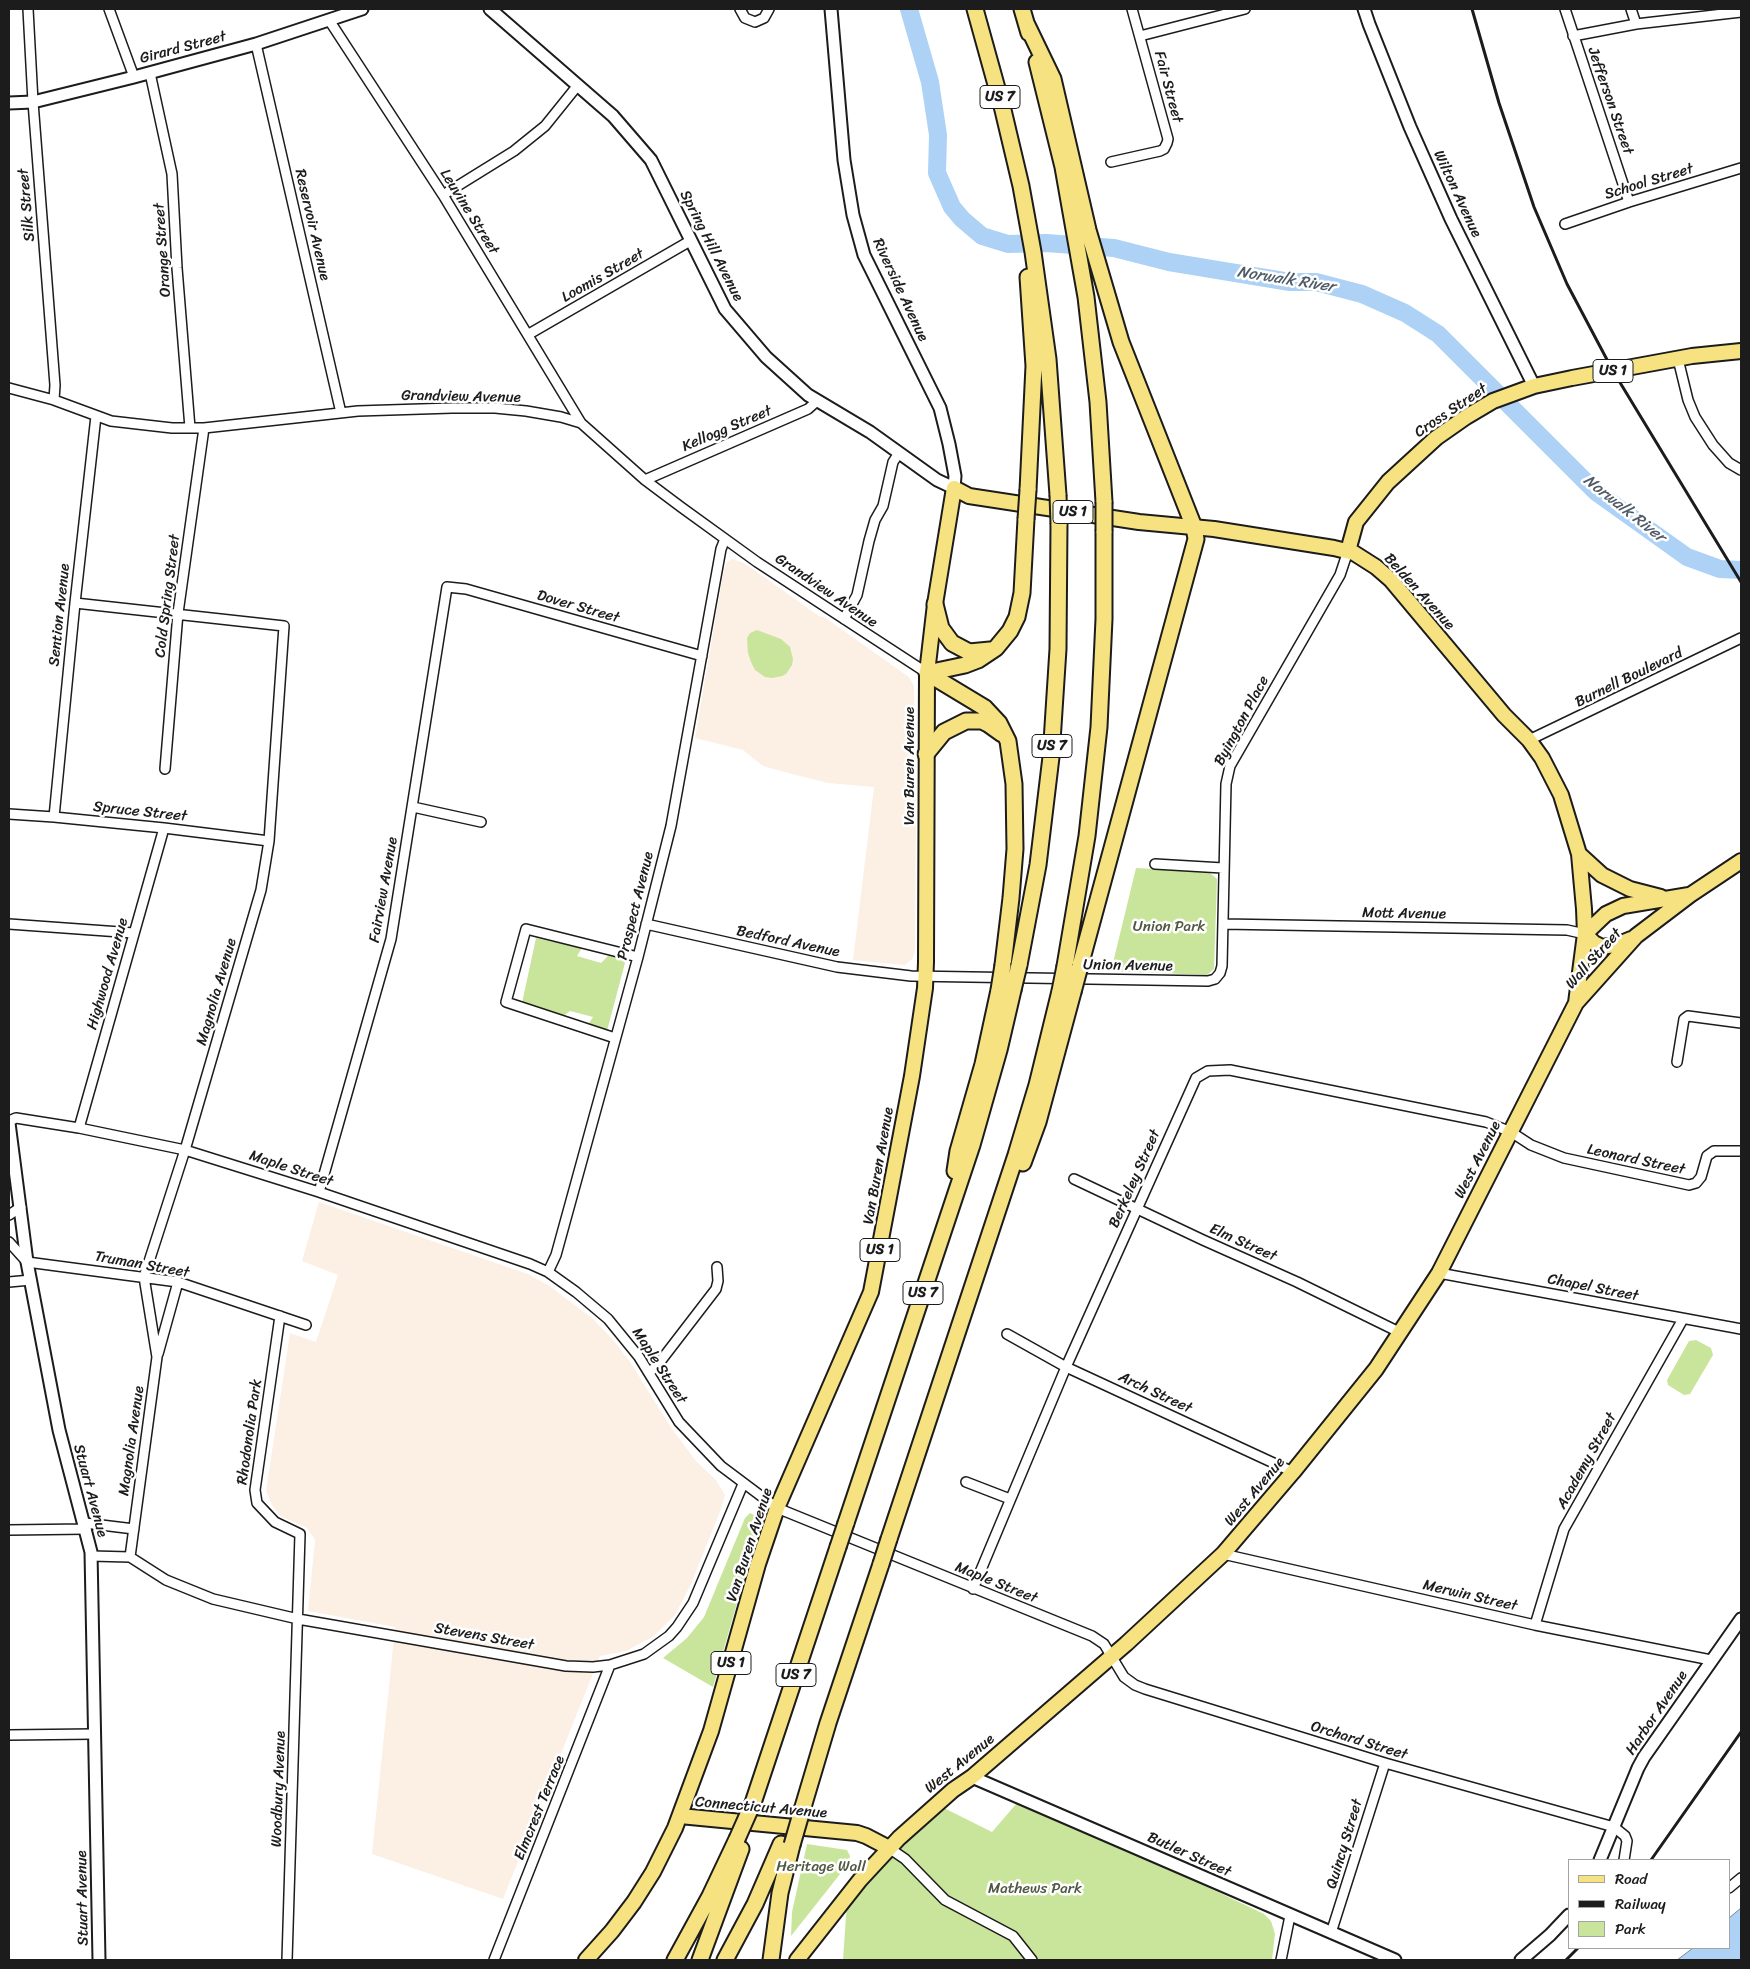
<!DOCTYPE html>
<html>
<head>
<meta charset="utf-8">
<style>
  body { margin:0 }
  #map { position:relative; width:1750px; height:1969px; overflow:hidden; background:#fff; font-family:Sriracha,sans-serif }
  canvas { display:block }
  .frame { position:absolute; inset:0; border:10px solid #1c1c1c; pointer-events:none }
  .legend { position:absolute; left:1568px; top:1859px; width:162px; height:90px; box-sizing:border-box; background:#fff; border:1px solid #a4a4a4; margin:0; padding:6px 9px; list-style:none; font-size:15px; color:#1c1c1c }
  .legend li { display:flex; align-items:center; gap:10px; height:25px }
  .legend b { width:25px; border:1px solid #a4a4a4 }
</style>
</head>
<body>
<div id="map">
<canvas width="1750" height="1969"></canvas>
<div class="frame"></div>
<ul class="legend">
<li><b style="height:6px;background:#f7e281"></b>Road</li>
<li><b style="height:6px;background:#1c1c1c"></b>Railway</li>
<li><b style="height:14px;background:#c9e59c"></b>Park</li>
</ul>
</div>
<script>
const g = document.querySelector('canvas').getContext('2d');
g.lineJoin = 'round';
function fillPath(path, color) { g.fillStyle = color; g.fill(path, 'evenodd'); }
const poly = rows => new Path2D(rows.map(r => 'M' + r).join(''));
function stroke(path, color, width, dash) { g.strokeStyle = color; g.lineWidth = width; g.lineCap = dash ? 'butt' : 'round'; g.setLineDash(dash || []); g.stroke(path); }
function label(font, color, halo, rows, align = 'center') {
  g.font = font + ' Sriracha,sans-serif'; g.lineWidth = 5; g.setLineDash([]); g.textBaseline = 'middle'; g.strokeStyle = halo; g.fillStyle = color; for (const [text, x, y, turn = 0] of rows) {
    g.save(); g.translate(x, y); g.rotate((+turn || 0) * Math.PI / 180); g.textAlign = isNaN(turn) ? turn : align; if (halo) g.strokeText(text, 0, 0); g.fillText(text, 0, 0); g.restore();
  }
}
fillPath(poly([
  [732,559,744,563,819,616,824,617,909,677,914,686,916,803,915,952,912,959,905,965,853,960,874,787,828,783,792,774,763,766,743,750,695,738,724,569,727,562],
  [319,1202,528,1274,551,1287,593,1319,614,1341,630,1362,672,1429,696,1461,716,1480,725,1495,721,1509,691,1584,675,1615,654,1636,626,1651,600,1656,503,1899,372,1854,395,1627,308,1611,315,1540,307,1528,280,1516,272,1505,266,1491,290,1333,316,1342,338,1275,302,1261]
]), '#fcefe4');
fillPath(poly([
  [757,630,781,639,790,647,793,659,792,665,786,674,782,676,772,678,765,677,755,670,751,662,748,653,747,638,750,633],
  [1136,868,1209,872,1217,879,1214,969,1207,975,1111,971],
  [536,938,582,948,577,956,601,963,609,955,626,959,607,1031,588,1025,593,1017,570,1011,562,1017,522,1003],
  [1696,1340,1711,1348,1713,1355,1690,1394,1684,1395,1668,1385,1667,1380,1689,1341],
  [750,1513,758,1517,759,1526,713,1687,663,1658,687,1638,704,1617,745,1518],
  [1017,1803,1069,1827,1153,1861,1264,1914,1271,1921,1275,1934,1272,1960,843,1960,847,1901,899,1845,944,1808,992,1832],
  [807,1844,847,1850,850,1856,848,1864,791,1936,792,1912]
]), '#c9e59c');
const water = poly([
  [1741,1908,1741,1960,1677,1960,1693,1948,1729,1948,1729,1918,1741,1908]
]);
fillPath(water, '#add2f6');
stroke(water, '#73899f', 1);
stroke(poly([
  [909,9,930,82,938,135,937,173,952,207,962,219,982,236,1008,244,1046,243,1114,248,1169,262,1290,282,1316,282,1362,294,1405,313,1438,334,1596,492,1687,557,1720,569,1741,570]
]), '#add2f6', 18);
const street = poly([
  [28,9,33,102,55,385,54,400],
  [109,9,134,77],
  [740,9,745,18,755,22,764,18,769,9],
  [1565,9,1629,202],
  [1631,9,1636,24],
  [329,20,443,195,581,423],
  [1140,36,1245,9],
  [1573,36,1636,24,1741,12],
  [256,44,341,413],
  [150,73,172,174,177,268,190,428],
  [1111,162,1160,151,1164,149,1167,143,1168,139,1132,9],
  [443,195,514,151,545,126,578,85],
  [1565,224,1629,202,1741,168],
  [529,334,690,241],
  [1678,359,1688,400,1695,417,1713,445,1729,463,1741,470],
  [9,388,54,400,111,421,172,428,204,428,358,411,452,408,495,408,526,411,561,417,581,423,645,480,681,507,757,562,927,673],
  [645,480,808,409,817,401],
  [75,603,284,626,269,841,261,890,185,1150,144,1277,157,1357,130,1557],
  [844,619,857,595,869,541,875,520,883,506,893,462,899,453],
  [1529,740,1741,638],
  [165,769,178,613,204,428],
  [413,807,481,822],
  [9,814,54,817,164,828,269,841],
  [54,817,75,603,96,416],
  [1155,864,1223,868],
  [9,924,134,933],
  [646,924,837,967,911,976,1208,981,1215,979,1220,973,1222,966,1226,784,1230,766,1340,575,1348,551],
  [1223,924,1567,930,1585,934],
  [615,1038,506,1002,526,929,638,957],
  [1677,1062,1684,1019,1688,1016,1741,1023],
  [9,1121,16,1118,79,1128,185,1150,319,1192,530,1264,548,1272,576,1292,608,1319,639,1357,679,1422,721,1466,777,1508,1092,1636,1104,1644,1124,1677,1135,1685,1145,1689,1385,1763,1614,1827,1625,1836,1627,1841,1624,1860],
  [79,1128,164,828],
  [1074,1179,1203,1240,1297,1282,1401,1333],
  [319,1192,391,939,447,587,466,589,702,656],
  [9,1215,21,1207],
  [9,1242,27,1262,178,1282,306,1325],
  [548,1272,556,1255,638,957,671,826,721,549,725,539],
  [1439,1273,1741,1329],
  [9,1282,31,1280],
  [280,1316,255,1490,257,1503,275,1522,300,1534,287,1960],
  [1007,1334,1066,1367,1293,1472],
  [158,1354,178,1282],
  [649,1372,656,1367,716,1289,718,1281,717,1267],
  [966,1482,1010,1499],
  [85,1523,134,1529],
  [9,1530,86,1529],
  [1223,1554,1535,1625,1711,1660],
  [91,1556,130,1557,166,1580,213,1599,298,1619,566,1666,593,1667,610,1665,644,1654,669,1636,677,1627,693,1603,743,1484],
  [973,1589,1066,1367,1196,1078,1208,1071,1230,1070,1486,1122,1511,1132,1531,1145,1564,1158,1689,1185,1696,1183,1701,1177,1707,1156,1714,1151,1741,1151],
  [1535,1625,1564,1529,1683,1319],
  [9,1735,94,1734],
  [889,1848,905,1859,945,1900,1013,1936,1032,1960],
  [1729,1888,1741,1878],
  [1331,1933,1385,1763],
  [494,1960,610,1665],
  [1281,1960,1290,1916]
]);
const secondary = poly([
  [490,9,613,116,651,160,725,309,766,357,808,395,870,432,937,480,954,488,955,476,949,444,940,408,864,255,853,215,844,160,831,9],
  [1364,9,1369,24,1410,127,1451,219,1534,386],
  [9,103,33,102,134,77,256,44,362,9],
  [9,1123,27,1262,59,1430,91,1552,99,1960],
  [972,1777,1395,1960],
  [1600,1860,1638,1768,1644,1757,1741,1619],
  [1521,1960,1550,1935,1569,1915]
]);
const primary = poly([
  [1348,551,1356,522,1388,482,1436,438,1466,417,1493,401,1534,386,1572,378,1692,356,1741,351],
  [1579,854,1602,875,1630,889,1661,897],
  [1585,934,1606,914,1623,906,1689,895],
  [1585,934,1594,943,1602,947,1619,944,1631,939],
  [1576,1003,1636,936,1690,895,1741,861],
  [680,1816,857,1833,866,1836,889,1848],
  [586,1960,612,1931,634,1902,653,1872,675,1828,711,1731,758,1564,777,1508,871,1292,912,1076,925,988,926,962,927,673,935,604,954,488,969,496,1139,522,1214,529,1334,548,1354,553,1376,567,1391,580,1504,715,1529,740,1542,758,1561,795,1579,854,1584,909,1585,934,1576,1003,1439,1273,1376,1369,1293,1472,1223,1554,1126,1644,972,1777,953,1790,899,1838,860,1880,797,1960]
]);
const highway = poly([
  [975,9,1003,110,1021,186,1033,252,1048,359,1058,495],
  [1022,9,1029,33],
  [1026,23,1053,79,1088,230,1121,342,1194,527,1196,539,1080,966],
  [1037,62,1063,167,1086,297,1098,402,1104,502],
  [1028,277,1034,366,1028,490],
  [935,604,941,628,952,643,969,652,990,650],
  [927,673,985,708,999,723,1008,741,1014,784,1015,849,1011,898,1003,965],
  [927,673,965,665,978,660,996,648,1010,631,1017,617,1022,593,1026,519],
  [926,754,944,732,966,721,982,721,988,724,1002,734],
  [1019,965,1038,865,1051,757,1058,649,1059,524],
  [1065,966,1087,836,1099,727,1104,619,1104,531],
  [1023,1163,1038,1122,1073,992],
  [955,1171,958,1151,983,1064,999,990],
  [846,1523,972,1145,999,1050,1013,990],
  [889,1539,1016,1155,1037,1085,1060,991],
  [753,1803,838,1547],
  [803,1807,828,1723,881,1564],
  [675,1960,710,1896,737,1839],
  [700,1960,741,1849],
  [725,1960,755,1904,781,1844],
  [771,1960,780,1893,792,1845]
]);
stroke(street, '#1c1c1c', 12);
stroke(secondary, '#1c1c1c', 15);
stroke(primary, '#1c1c1c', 18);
stroke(highway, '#1c1c1c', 19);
stroke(street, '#fff', 9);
stroke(secondary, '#fff', 11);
stroke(primary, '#f7e281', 14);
stroke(highway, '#f7e281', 15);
stroke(poly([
  [1472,9,1499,103,1534,207,1567,284,1613,371,1741,582],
  [1651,1860,1741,1732],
  [1566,1960,1578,1948]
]), '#1c1c1c', 3);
const highwayBridge = poly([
  [1058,495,1059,524],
  [1104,502,1104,531],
  [1026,519,1028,490],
  [999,990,1003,965],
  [1013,990,1019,965],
  [1060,991,1065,966],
  [1073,992,1080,966],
  [838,1547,846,1523],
  [881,1564,889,1539],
  [737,1839,753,1803],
  [792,1845,803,1807]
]);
stroke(highwayBridge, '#1c1c1c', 19, []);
stroke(highwayBridge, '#f7e281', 15);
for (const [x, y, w] of [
  [1000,97,40],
  [1613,371,40],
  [1073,512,40],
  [1052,746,40],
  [880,1250,40],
  [923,1293,40],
  [731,1663,40],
  [796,1675,40]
]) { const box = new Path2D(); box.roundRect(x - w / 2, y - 11.5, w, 23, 4); g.fillStyle = '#fff'; g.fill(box); stroke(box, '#1c1c1c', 1); }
label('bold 14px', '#1c1c1c', null, [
  ["US 7",1000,97],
  ["US 1",1613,371],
  ["US 1",1073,512],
  ["US 7",1052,746],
  ["US 1",880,1250],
  ["US 7",923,1293],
  ["US 1",731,1663],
  ["US 7",796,1675]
]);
label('15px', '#1c1c1c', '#fff', [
  ["Girard Street",183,48,-15],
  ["Fair Street",1168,87,75],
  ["Jefferson Street",1610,101,71],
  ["School Street",1649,182,-17],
  ["Wilton Avenue",1457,194,65],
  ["Silk Street",27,205,-95],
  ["Leuvine Street",469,212,58],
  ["Reservoir Avenue",312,225,77],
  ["Spring Hill Avenue",711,246,63],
  ["Orange Street",163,250,-94],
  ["Loomis Street",603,276,-30],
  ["Riverside Avenue",900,290,65],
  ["Grandview Avenue",461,397,1],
  ["Cross Street",1451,411,-34],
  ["Kellogg Street",727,429,-23],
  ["Grandview Avenue",826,591,34],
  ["Belden Avenue",1419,592,48],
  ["Cold Spring Street",168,596,-83],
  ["Dover Street",578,607,16],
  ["Sention Avenue",60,615,-84],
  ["Burnell Boulevard",1629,678,-26],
  ["Byington Place",1242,721,-62],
  ["Van Buren Avenue",910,766,-90],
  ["Spruce Street",140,812,6],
  ["Fairview Avenue",384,890,-80],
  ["Prospect Avenue",636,906,-76],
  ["Mott Avenue",1404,914,1],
  ["Bedford Avenue",788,942,12],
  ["Wall Street",1594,959,-48],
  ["Union Avenue",1128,966,1],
  ["Highwood Avenue",108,974,-74],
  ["Magnolia Avenue",217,992,-74],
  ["West Avenue",1478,1160,-63],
  ["Leonard Street",1636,1160,12],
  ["Van Buren Avenue",879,1166,-80],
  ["Maple Street",291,1169,18],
  ["Berkeley Street",1135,1179,-66],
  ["Elm Street",1243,1243,24],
  ["Truman Street",142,1265,10],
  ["Chapel Street",1593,1288,11],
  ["Maple Street",659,1366,57],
  ["Arch Street",1155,1393,25],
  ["Rhodonolia Park",250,1432,-82],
  ["Magnolia Avenue",132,1441,-82],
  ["Academy Street",1587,1461,-61],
  ["Stuart Avenue",90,1491,75],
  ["West Avenue",1255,1492,-50],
  ["Van Buren Avenue",750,1545,-72],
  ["Maple Street",996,1583,22],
  ["Merwin Street",1470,1596,13],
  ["Stevens Street",484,1637,10],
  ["Harbor Avenue",1657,1713,-56],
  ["Orchard Street",1359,1741,17],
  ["West Avenue",960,1764,-39],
  ["Woodbury Avenue",279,1789,-88],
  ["Elmcrest Terrace",540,1808,-68],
  ["Connecticut Avenue",761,1808,5],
  ["Quincy Street",1345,1844,-73],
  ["Butler Street",1189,1855,24],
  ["Stuart Avenue",83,1898,-91]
]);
label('15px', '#505842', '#fff', [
  ["Union Park",1169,927],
  ["Heritage Wall",821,1867],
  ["Mathews Park",1035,1889]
]);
label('italic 16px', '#4f5c68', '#fff', [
  ["Norwalk River",1286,280,9],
  ["Norwalk River",1624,509,38]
]);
</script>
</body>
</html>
